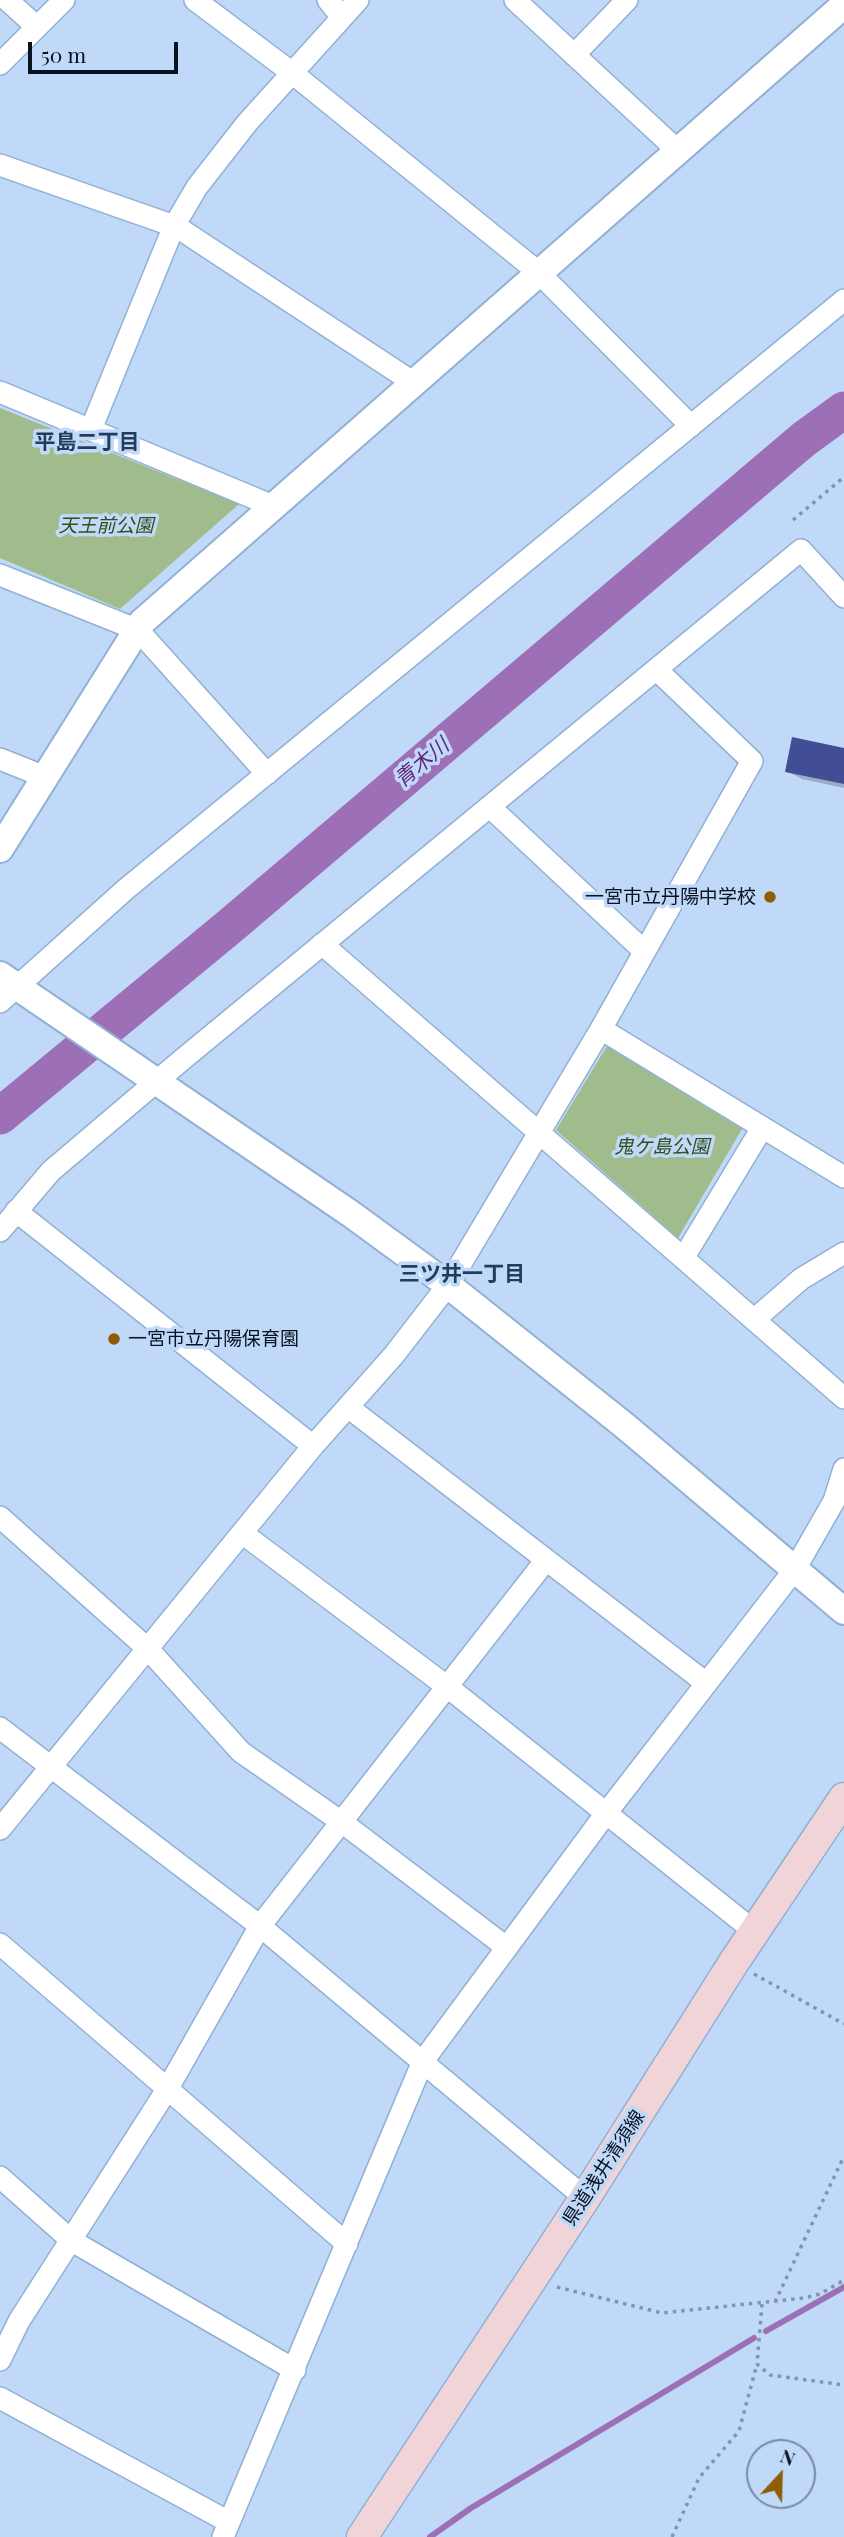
<!DOCTYPE html>
<html>
<head>
<meta charset="utf-8">
<style>
  body { margin:0 }
  #map { position:relative; width:844px; height:2537px; overflow:hidden; background:#c0d9f8; font-family:"Playfair Display",serif }
  canvas { display:block }
  .north { position:absolute; left:746px; top:2439px; width:70px; height:70px; box-sizing:border-box; background:#c0d9f8; border:2px solid #768aa2; border-radius:50%; rotate:22deg; font-size:19px; font-weight:700; line-height:28px; text-align:center; color:#071320 }
  .north::after { content:''; display:block; margin:auto; width:24px; height:32px; background:#8d5c05; clip-path:polygon(50% 0,100% 100%,50% 72%,0 100%) }
  .scale { position:absolute; left:28px; top:42px; width:150px; height:32px; box-sizing:border-box; border:4px solid #071320; border-top:0; padding-left:9px; font-size:21px; line-height:24px; white-space:nowrap; color:#071320; -webkit-text-stroke:5px #c0d9f8; paint-order:stroke }
</style>
</head>
<body>
<div id="map">
<canvas width="844" height="2537"></canvas>
<div class="north">N</div>
<div class="scale">50 m</div>
</div>
<script>
const g = document.querySelector('canvas').getContext('2d');
g.lineJoin = 'round';
function fillPath(path, color) { g.fillStyle = color; g.fill(path, 'evenodd'); }
const poly = rows => new Path2D(rows.map(r => 'M' + r).join(''));
function stroke(path, color, width, dash) { g.strokeStyle = color; g.lineWidth = width; g.lineCap = dash ? 'butt' : 'round'; g.setLineDash(dash || []); g.stroke(path); }
function label(font, color, halo, rows, align = 'center') {
  g.font = font + ' "Playfair Display","Noto Sans JP",serif'; g.lineWidth = 7; g.setLineDash([]); g.textBaseline = 'middle'; g.strokeStyle = halo; g.fillStyle = color; for (const [text, x, y, turn = 0] of rows) {
    g.save(); g.translate(x, y); g.rotate((+turn || 0) * Math.PI / 180); g.textAlign = isNaN(turn) ? turn : align; if (halo) g.strokeText(text, 0, 0); g.fillText(text, 0, 0); g.restore();
  }
}
fillPath(poly([
  [0,408,239,504,120,609,0,558],
  [607,1046,742,1129,678,1238,556,1130]
]), '#a0bc8d');
fillPath(poly([
  [844,750,844,788,802,779,787,771]
]), '#0003');
stroke(poly([
  [766,2331,844,2287],
  [430,2537,471,2508,754,2338]
]), '#9d6fb7', 6);
stroke(poly([
  [0,1116,229,927,804,439,844,410]
]), '#9d6fb7', 37);
fillPath(poly([
  [792,737,844,748,844,784,785,772]
]), '#414e95');
const minor = poly([
  [7,0,37,27],
  [195,0,291,72,538,272,691,426],
  [328,0,342,17],
  [515,0,677,150],
  [574,55,627,0],
  [0,64,64,0],
  [0,165,177,227,414,383],
  [0,392,273,506],
  [91,429,174,226,197,187,247,123,358,0],
  [0,575,138,630,267,774],
  [0,759,45,777],
  [490,807,644,951],
  [322,944,844,1398],
  [0,1002,126,889,844,300],
  [601,1029,844,1177],
  [16,1211,313,1446],
  [0,1231,51,1171,183,1059,801,550,844,597],
  [684,1257,762,1128],
  [755,1319,801,1279,844,1253],
  [348,1407,706,1683],
  [0,1517,148,1649,241,1752,343,1823,506,1947],
  [242,1533,449,1688,754,1931],
  [0,1728,260,1926,585,2198],
  [0,1829,313,1446,394,1355,448,1285,601,1029,752,761,657,670],
  [0,1944,347,2244],
  [0,2177,72,2241,295,2370],
  [0,2360,19,2321,168,2088,260,1926,546,1560],
  [0,2398,229,2522],
  [223,2537,423,2061,607,1812,795,1569,834,1501,844,1469]
]);
const tertiary = poly([
  [0,849,142,622,844,5],
  [0,975,351,1214,448,1285,625,1426,844,1611]
]);
const secondary = poly([
  [362,2537,585,2198,734,1962,844,1798]
]);
stroke(minor, '#91b0d5', 24);
stroke(tertiary, '#91b0d5', 30);
stroke(secondary, '#91b0d5', 33);
stroke(poly([
  [793,520,844,477],
  [754,1974,844,2024],
  [557,2287,662,2313,804,2298,820,2294,844,2280],
  [775,2302,844,2156],
  [762,2304,757,2364,770,2375,844,2385],
  [672,2537,699,2478,739,2431,757,2364]
]), '#8195ae', 3.5, [3.5, 5]);
stroke(minor, '#fff', 21);
stroke(tertiary, '#fff', 26);
stroke(secondary, '#f0d4d7', 30);
for (const [x, y, r, color] of [
  [770,897,7,"#8d5c05"],
  [114,1339,7,"#8d5c05"]
]) { const dot = new Path2D(); dot.arc(x, y, r, 0, 2 * Math.PI); g.fillStyle = color; g.fill(dot); stroke(dot, '#c0d9f8', 2.5); }
label('italic 19px', '#314e18', '#c0d9f8', [
  ["天王前公園",106,526],
  ["鬼ケ島公園",662,1147]
]);
label('19px', '#071320', '#c0d9f8', [
  ["一宮市立丹陽中学校",756,897],
  ["一宮市立丹陽保育園",128,1339,"left"]
], 'right');
label('19px', '#071320', '#c0d9f8', [
  ["県道浅井清須線",604,2168,-57]
]);
label('bold 21px', '#223d5b', '#c0d9f8', [
  ["平島二丁目",87,442],
  ["三ツ井一丁目",462,1274]
]);
label('italic 21px', '#61267d', '#c0d9f8', [
  ["青木川",422,763,-40]
]);
</script>
</body>
</html>
